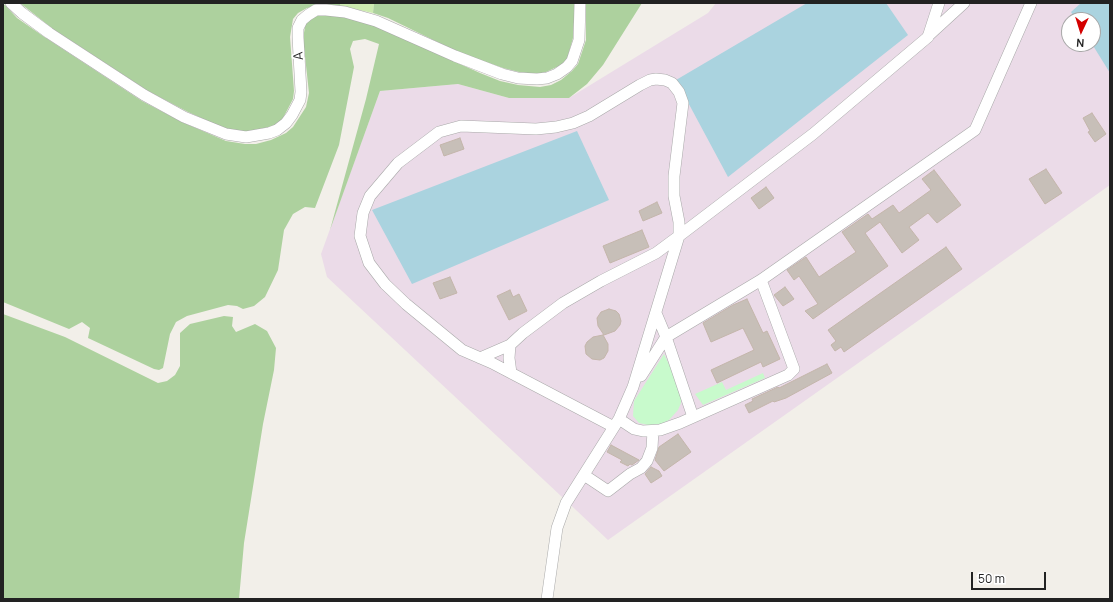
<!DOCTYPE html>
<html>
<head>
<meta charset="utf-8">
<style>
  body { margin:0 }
  #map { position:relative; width:1113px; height:602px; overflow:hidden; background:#f2efe9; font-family:Manrope,sans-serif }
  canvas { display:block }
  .frame { position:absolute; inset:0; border:4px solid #222; pointer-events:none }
  .north { position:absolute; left:1061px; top:12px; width:40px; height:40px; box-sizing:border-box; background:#fff; border:1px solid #a7a7a7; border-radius:50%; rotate:184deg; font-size:11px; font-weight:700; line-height:16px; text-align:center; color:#222 }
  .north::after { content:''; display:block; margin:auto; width:14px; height:18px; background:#d40000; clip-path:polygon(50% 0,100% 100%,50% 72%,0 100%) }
  .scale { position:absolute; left:971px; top:572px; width:75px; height:18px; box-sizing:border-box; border:2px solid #222; border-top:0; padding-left:5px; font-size:12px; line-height:14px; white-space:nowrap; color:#222; -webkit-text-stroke:3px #fff; paint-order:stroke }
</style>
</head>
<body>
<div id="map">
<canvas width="1113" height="602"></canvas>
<div class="frame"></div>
<div class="north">N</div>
<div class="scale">50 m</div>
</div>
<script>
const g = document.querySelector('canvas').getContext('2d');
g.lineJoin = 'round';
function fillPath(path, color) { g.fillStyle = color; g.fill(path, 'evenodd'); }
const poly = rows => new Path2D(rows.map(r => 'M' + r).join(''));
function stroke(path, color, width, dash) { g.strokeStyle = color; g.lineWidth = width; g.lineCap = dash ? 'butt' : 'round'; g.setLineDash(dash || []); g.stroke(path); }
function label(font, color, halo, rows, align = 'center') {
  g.font = font + ' Manrope,sans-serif'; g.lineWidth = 3.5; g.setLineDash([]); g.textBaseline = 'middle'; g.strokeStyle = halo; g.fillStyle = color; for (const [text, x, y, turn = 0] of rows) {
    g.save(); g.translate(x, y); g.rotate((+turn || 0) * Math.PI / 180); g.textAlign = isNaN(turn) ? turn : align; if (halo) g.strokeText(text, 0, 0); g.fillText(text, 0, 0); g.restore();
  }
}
fillPath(poly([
  [716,3,1110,3,1110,185,608,540,327,277,321,254,380,91,458,84,509,98,569,98,708,13],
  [1069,20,1093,20,1093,44,1069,44]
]), '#ebdbe8');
fillPath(poly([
  [340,3,374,3,373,13,340,6]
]), '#cdebb0');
fillPath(poly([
  [3,3,17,18,43,36,142,101,182,122,226,141,245,144,256,144,271,140,286,133,293,127,306,107,309,93,303,38,306,22,317,16,326,14,344,17,376,26,480,73,500,81,518,85,540,87,551,85,561,80,572,71,578,64,586,40,586,3,642,3,603,65,587,84,569,98,509,98,458,84,380,91,330,230,366,99,379,44,365,39,353,41,350,49,354,67,339,145,315,208,305,207,293,214,284,230,278,270,265,297,254,306,243,309,237,306,228,305,187,316,176,322,170,334,163,368,159,370,154,369,88,338,90,328,82,322,69,329,3,302],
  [20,3,340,3,340,6,326,5,307,8,298,13,293,19,290,37,294,91,293,99,282,120,274,126,245,132,228,130,188,112,148,91,53,29],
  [374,3,574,3,574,19,573,38,567,59,561,65,546,72,537,74,519,72,503,68,458,52,388,18,373,13],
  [3,314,65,337,158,383,167,381,175,375,180,366,180,333,190,324,224,316,233,317,232,326,236,332,255,324,267,331,276,348,274,370,263,424,244,543,239,599,3,599]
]), '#add19e');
fillPath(poly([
  [664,354,681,389,681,403,678,410,669,420,661,424,648,425,639,423,633,416,634,401],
  [763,373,765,378,703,405,695,394,722,382,726,390]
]), '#c8facc');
fillPath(poly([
  [807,3,886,3,908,35,728,177,676,80],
  [1081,3,1110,3,1110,73,1092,44,1093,44,1093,20,1076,20,1071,12],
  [577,131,609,200,412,284,372,210]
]), '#aad3df');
const building = poly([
  [1092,113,1106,134,1095,142,1088,132,1090,131,1083,118,1092,113],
  [460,138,464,149,444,156,440,145,460,138],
  [1046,169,1062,193,1045,204,1029,179,1046,169],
  [934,170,961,205,937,223,928,213,909,227,919,240,902,253,880,222,865,233,888,266,813,319,805,311,818,304,799,276,794,280,787,270,806,257,819,277,856,252,842,232,868,214,872,219,893,205,899,213,931,190,922,179,934,170],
  [766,187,774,198,759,209,751,198,766,187],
  [657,202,662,213,643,221,639,211,657,202],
  [642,230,649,247,610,263,603,246,642,230],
  [946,247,962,269,844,352,841,347,835,351,831,345,836,341,828,330,946,247],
  [450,277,457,293,440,299,433,283,450,277],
  [785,287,794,299,783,306,774,295,785,287],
  [510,290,513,297,519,294,527,311,509,320,497,296,510,290],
  [747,299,763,333,767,331,780,359,763,367,761,362,717,383,711,370,754,350,743,328,711,342,703,323,733,305,747,299],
  [609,309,616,311,619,314,621,321,620,325,615,331,604,335,598,326,597,318,601,312,609,309],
  [603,335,608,344,608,351,604,358,600,360,592,359,586,354,585,346,587,342,593,337,603,335],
  [827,364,832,373,786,398,774,402,773,401,749,413,745,405,753,401,752,399,778,387,779,388,827,364],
  [678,434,691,452,664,471,655,460,659,447,678,434],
  [611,445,639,460,632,465,630,464,628,466,620,462,622,460,607,452,611,445],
  [651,467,659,471,662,476,651,483,645,474,651,467]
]);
fillPath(building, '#c7bfb8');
stroke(building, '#c4b6ab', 1);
const minor = poly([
  [11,3,22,13,49,33,144,95,184,117,226,134,246,137,269,133,277,130,286,123,292,115,300,100,301,92,298,37,298,28,302,20,308,15,316,10,326,10,345,12,376,21,455,56,502,74,518,78,537,79,547,78,557,74,567,67,572,61,579,40,580,3],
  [928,36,964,3],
  [656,313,666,337,693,417],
  [480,358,510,345],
  [511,373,509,358,510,345,523,333,563,303,601,281,656,253,679,236,679,222,674,196,674,176,683,103,679,92,672,83,665,80,656,79,650,80,640,85,589,116,573,123,556,127,536,129,461,126,439,132,398,163,370,196,363,213,360,236,369,263,385,284,406,304,462,350,492,363,511,373,614,427],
  [641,376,666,337,761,280,975,130,1031,3],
  [619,419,634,429,643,431,660,430,680,423,788,375,794,369,761,280],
  [584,475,608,491,630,474,641,468,647,461,652,448,653,431],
  [547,599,557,528,566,503,619,419,633,387,679,236,813,134,928,37,939,3]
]);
stroke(minor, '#a9a9a9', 12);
stroke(minor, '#fff', 11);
label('13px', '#222', '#fff', [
  ["A",299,56,-95]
]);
</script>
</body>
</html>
